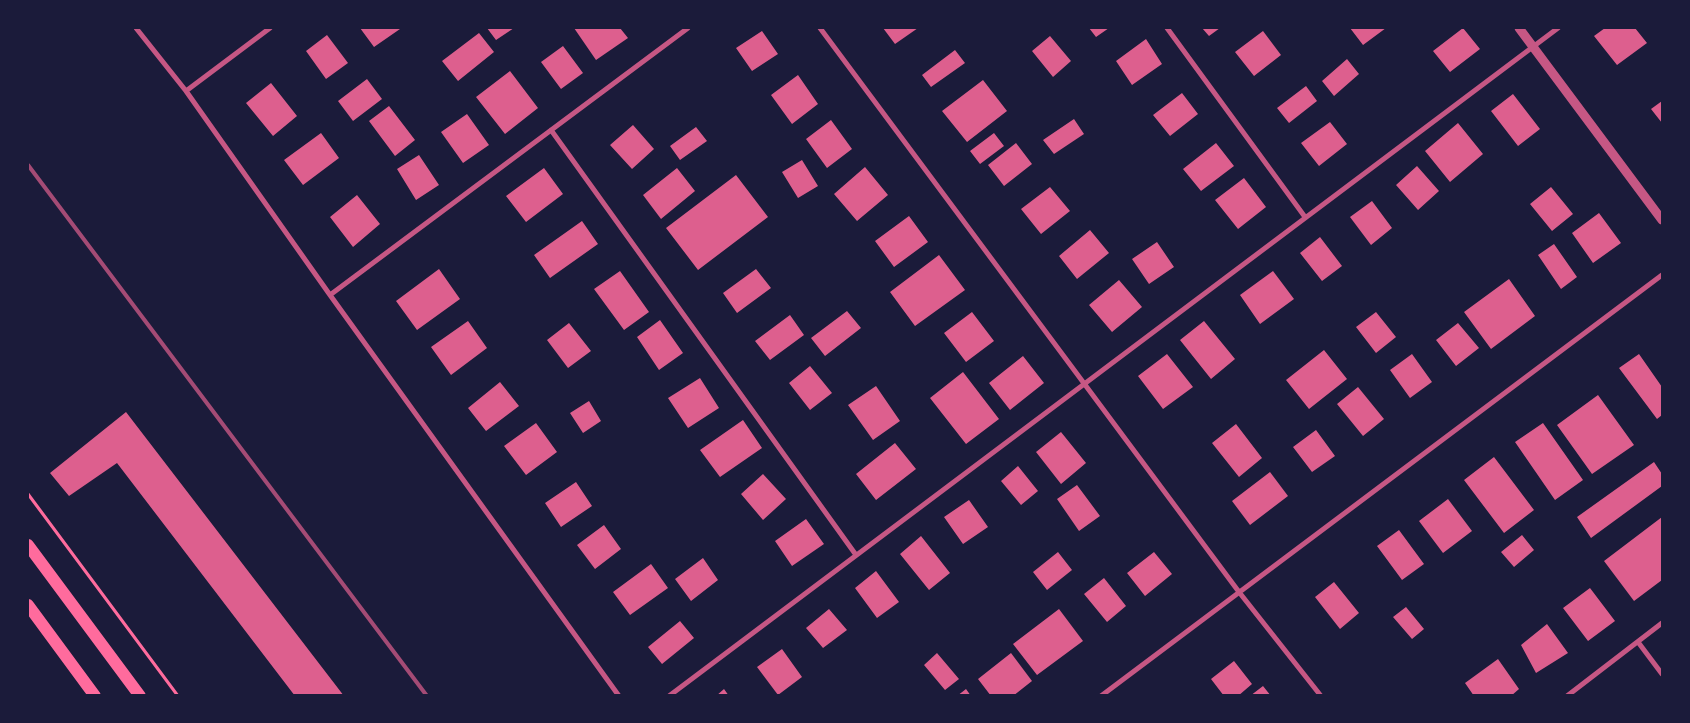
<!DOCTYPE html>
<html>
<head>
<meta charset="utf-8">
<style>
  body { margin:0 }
  #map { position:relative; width:1690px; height:723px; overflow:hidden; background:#1b1b3a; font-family:"DejaVu Sans",sans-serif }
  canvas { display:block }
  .frame { position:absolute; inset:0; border:29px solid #1b1b3a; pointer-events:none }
</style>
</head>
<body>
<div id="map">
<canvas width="1690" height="723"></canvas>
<div class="frame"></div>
</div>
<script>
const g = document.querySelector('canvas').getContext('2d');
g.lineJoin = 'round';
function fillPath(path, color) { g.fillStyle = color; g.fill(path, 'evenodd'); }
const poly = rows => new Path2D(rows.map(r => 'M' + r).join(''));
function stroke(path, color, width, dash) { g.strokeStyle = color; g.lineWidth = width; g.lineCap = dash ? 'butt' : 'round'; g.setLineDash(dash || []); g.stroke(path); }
fillPath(poly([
  [360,28,399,28,400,29,374,47],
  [487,28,514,28,496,40],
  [574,28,620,28,628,38,596,60],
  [883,28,918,28,895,44],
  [1089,28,1109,28,1096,37],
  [1202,28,1220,28,1209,36],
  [1350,28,1386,28,1363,45],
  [1463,28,1480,49,1450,72,1433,51],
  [1605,28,1635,28,1647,43,1617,65,1594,36],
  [762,31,778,54,752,71,736,48],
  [1263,31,1281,55,1254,76,1235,52],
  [479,33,494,52,458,81,442,61],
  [327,35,348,63,326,79,306,51],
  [1050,36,1071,61,1053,77,1032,51],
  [1146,39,1162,64,1132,85,1116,61],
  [563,46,583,73,561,89,541,62],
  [955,50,965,63,931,87,922,75],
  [1347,59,1359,74,1334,96,1322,81],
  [510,71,538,108,505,134,476,97],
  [798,75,818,104,792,124,771,95],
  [367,79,382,99,353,121,338,101],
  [983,80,1007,111,967,142,942,111],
  [271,83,297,116,273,136,246,103],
  [1306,86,1317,101,1289,123,1277,108],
  [1182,93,1198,114,1170,136,1153,115],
  [1513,94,1540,129,1518,146,1491,111],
  [1662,101,1662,123,1651,109],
  [389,106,415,140,395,156,369,121],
  [467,114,489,145,463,163,441,132],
  [1074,119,1084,134,1054,154,1043,140],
  [831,120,852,149,827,168,806,139],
  [1330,122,1347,144,1319,166,1301,143],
  [1458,123,1483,154,1450,182,1425,151],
  [633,125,654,149,632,169,610,145],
  [696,127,707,141,680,160,670,146],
  [321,133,339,158,303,185,284,160],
  [994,133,1004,146,980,164,970,151],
  [1016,143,1032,164,1004,186,988,165],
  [1216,143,1234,166,1201,191,1183,169],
  [419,155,439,185,416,200,397,169],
  [802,160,818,186,798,198,782,172],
  [1417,166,1439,191,1418,210,1396,185],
  [865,167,888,195,857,221,834,194],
  [544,168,563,194,526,222,506,196],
  [677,168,695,191,661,219,643,195],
  [736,175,768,217,698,270,666,228],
  [1244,178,1266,207,1238,229,1215,200],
  [1050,187,1070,211,1041,234,1021,209],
  [1551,187,1573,214,1552,231,1530,204],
  [357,195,380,224,353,247,330,217],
  [1372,201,1392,228,1371,245,1350,217],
  [1599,213,1621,243,1593,263,1572,233],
  [909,216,928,242,894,267,875,241],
  [582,221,598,244,550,278,534,255],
  [1090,230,1109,253,1077,279,1059,256],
  [1320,237,1342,266,1322,281,1300,253],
  [1157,242,1174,267,1149,284,1132,259],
  [1554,244,1577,277,1561,289,1538,255],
  [939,255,965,290,915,326,890,292],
  [439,269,460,299,417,330,396,301],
  [756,269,771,288,737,313,723,293],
  [620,271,649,312,624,330,594,289],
  [1273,271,1294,299,1260,324,1240,295],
  [1509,279,1535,316,1491,349,1464,312],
  [1119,280,1142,307,1112,332,1089,305],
  [847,311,861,328,825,356,811,338],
  [972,312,994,341,966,362,944,333],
  [1376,312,1396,337,1376,353,1356,327],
  [790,315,804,335,770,360,755,341],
  [660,320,683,353,659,370,637,337],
  [468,321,487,348,451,375,431,347],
  [1204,321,1235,359,1211,379,1180,340],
  [569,323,591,351,568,368,547,340],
  [1458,323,1479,348,1456,366,1436,340],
  [1324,350,1347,379,1309,409,1286,380],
  [1167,354,1193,387,1163,409,1138,376],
  [1412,354,1432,382,1410,398,1390,370],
  [1639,354,1662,387,1662,415,1657,419,1619,368],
  [1023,356,1044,383,1010,410,989,383],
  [810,366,832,393,810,410,789,383],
  [963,372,999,419,966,444,930,398],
  [700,378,719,408,688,428,668,398],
  [500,382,519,406,486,431,468,408],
  [876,386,900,421,873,440,848,405],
  [1358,387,1384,419,1363,436,1337,404],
  [1598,395,1634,445,1592,474,1557,425],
  [589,401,601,421,583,433,570,413],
  [126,412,344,696,295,696,117,463,69,496,50,473],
  [743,420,762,448,720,477,700,450],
  [536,423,557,452,526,475,504,446],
  [1543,423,1583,480,1555,500,1515,442],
  [1236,424,1262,458,1239,477,1212,443],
  [1316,430,1335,456,1312,472,1293,447],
  [1061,432,1086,463,1061,484,1036,452],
  [895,443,916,469,876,500,856,474],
  [1494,457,1534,510,1504,533,1464,480],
  [1654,462,1662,474,1662,486,1591,538,1577,517],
  [1018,466,1038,491,1021,505,1001,481],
  [1270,472,1288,496,1250,525,1232,501],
  [763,474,786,499,763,520,741,494],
  [576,482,592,506,561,527,545,503],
  [1077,485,1100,516,1079,531,1057,499],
  [1448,499,1472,531,1443,553,1419,521],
  [969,500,988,527,963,544,944,517],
  [1662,517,1662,580,1634,601,1604,561],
  [806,519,824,544,792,566,775,541],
  [604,525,621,549,595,569,577,545],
  [1399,530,1424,564,1402,580,1377,546],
  [1522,535,1534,550,1514,567,1501,552],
  [921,536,950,573,929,590,900,554],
  [1058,552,1072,570,1047,590,1033,572],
  [1154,552,1172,574,1145,596,1127,573],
  [703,558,718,580,691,601,675,579],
  [651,564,668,588,630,615,613,592],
  [876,571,899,602,877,618,855,588],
  [1104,578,1126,606,1107,622,1084,594],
  [1334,582,1359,613,1340,629,1315,597],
  [1590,588,1615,621,1588,641,1563,608],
  [1406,607,1424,629,1412,639,1393,617],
  [829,609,847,630,823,648,806,628],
  [1059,609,1083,641,1037,675,1013,644],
  [680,621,694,638,662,664,648,647],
  [1547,624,1568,653,1536,673,1521,645],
  [782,649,802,677,778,695,757,667],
  [937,653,959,679,945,690,924,665],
  [1011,653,1032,681,1013,696,991,696,978,679],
  [1498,659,1519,689,1511,696,1474,696,1465,683],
  [1234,661,1252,684,1238,696,1224,696,1211,679],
  [1263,686,1271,696,1250,696],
  [724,689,729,696,716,696],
  [966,689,971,696,957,696]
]), '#dd5f8e');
stroke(poly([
  [28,494,178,696]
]), '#ff6b9d', 3);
stroke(poly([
  [136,28,186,91,330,295,619,696],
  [820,28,1239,592,1321,696],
  [1167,28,1305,217],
  [186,91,270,28],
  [551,130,856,555],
  [330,295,688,28],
  [1638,642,1662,674],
  [669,696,1558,28],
  [1101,696,1662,275],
  [1567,696,1662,623]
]), '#c65784', 5);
stroke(poly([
  [1519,28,1662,220]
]), '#c65784', 9);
stroke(poly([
  [28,545,140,696],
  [28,605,95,696]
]), '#ff6b9d', 12);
stroke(poly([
  [28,165,427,696]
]), '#a44b75', 4);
</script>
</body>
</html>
